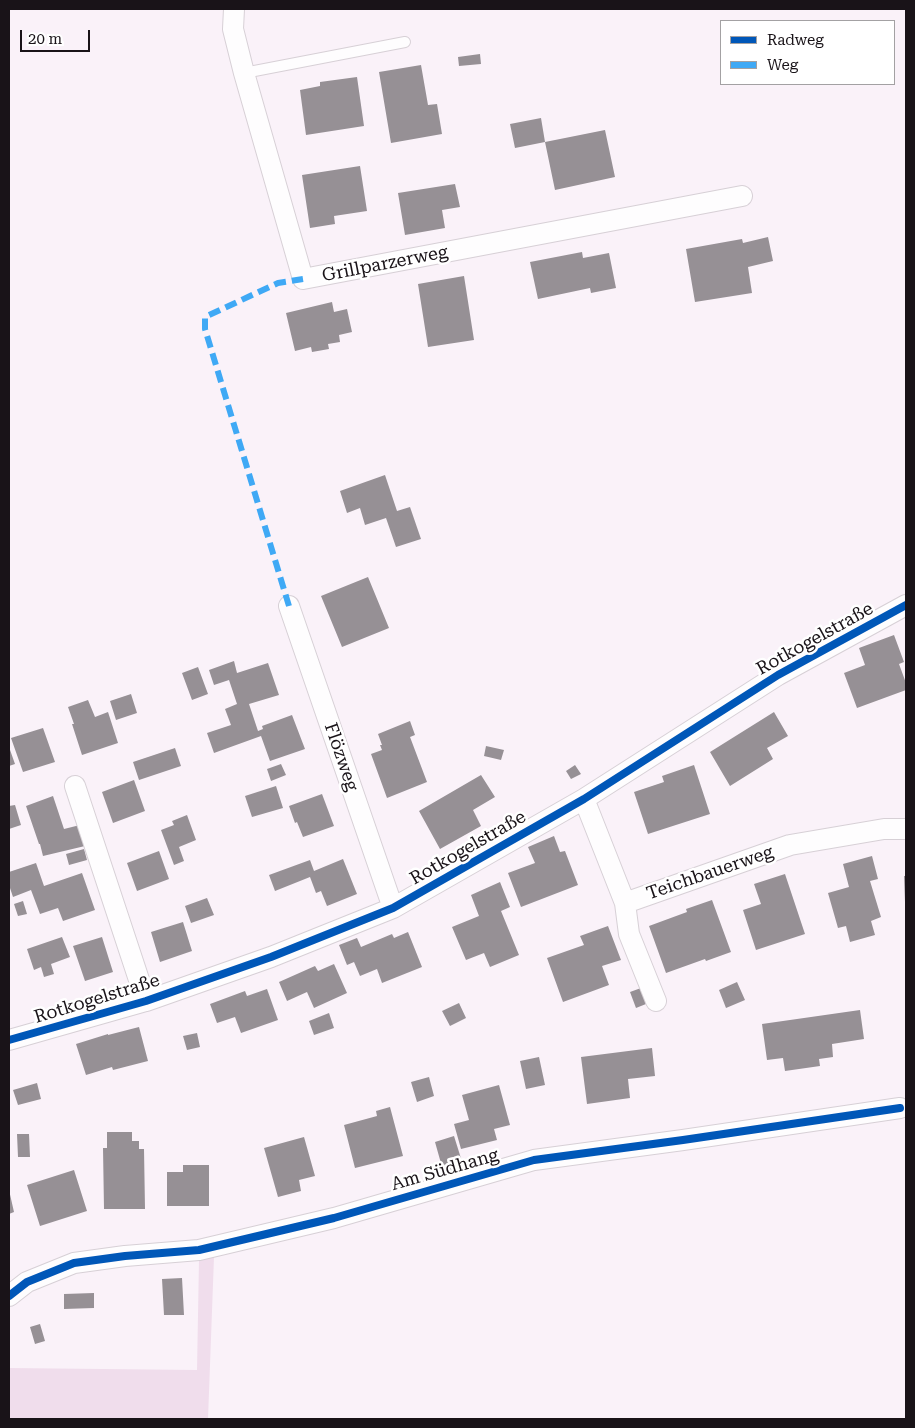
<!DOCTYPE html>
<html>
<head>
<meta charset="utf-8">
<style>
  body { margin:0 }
  #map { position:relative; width:915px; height:1428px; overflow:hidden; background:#faf2f9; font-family:"Roboto Serif",serif }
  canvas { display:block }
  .frame { position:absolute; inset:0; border:10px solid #191318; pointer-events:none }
  .legend { position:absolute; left:720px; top:20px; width:175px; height:65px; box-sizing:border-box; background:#fff; border:1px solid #a3a1a3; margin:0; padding:6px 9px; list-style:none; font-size:15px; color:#191318 }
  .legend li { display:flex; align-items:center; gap:10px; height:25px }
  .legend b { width:25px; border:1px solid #a3a1a3 }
  .scale { position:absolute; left:20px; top:30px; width:70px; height:22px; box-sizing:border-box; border:2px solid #191318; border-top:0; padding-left:6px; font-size:15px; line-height:18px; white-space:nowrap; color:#191318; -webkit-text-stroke:4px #fff; paint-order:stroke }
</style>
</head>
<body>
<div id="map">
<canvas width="915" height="1428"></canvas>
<div class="frame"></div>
<ul class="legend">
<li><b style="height:6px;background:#0057b8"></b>Radweg</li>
<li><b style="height:6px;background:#3fa9f5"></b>Weg</li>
</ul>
<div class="scale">20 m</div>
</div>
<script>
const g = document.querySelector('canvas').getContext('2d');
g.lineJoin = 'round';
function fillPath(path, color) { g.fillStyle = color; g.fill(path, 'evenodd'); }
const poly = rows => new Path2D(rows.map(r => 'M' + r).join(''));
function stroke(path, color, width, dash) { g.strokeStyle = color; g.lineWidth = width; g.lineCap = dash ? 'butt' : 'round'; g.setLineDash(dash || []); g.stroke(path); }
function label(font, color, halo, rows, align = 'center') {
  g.font = font + ' "Roboto Serif",serif'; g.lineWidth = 5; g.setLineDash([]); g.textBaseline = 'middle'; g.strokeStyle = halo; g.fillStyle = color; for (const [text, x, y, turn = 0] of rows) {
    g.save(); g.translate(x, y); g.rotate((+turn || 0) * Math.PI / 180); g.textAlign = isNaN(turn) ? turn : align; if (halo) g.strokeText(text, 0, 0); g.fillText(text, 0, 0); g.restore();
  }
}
fillPath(poly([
  [214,1257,208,1419,9,1419,9,1368,197,1370,199,1260]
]), '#f0ddec');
fillPath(poly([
  [480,54,481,64,459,66,458,57],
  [421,65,428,105,437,104,442,134,391,143,379,72],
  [357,77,364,126,306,135,300,90,320,86,320,82],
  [541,118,545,142,515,148,510,124],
  [605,130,615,177,555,190,545,142],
  [360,166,367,211,334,216,335,224,310,228,302,175],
  [455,184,460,207,442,210,445,228,405,235,398,193],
  [768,237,773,261,748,267,752,293,695,302,686,249,742,239,743,243],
  [582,252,583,258,609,253,616,288,591,293,590,288,538,299,530,262],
  [464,276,474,340,428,347,418,284],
  [332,302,334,312,347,309,352,332,339,335,340,342,328,344,329,349,312,352,311,347,295,351,286,313],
  [385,475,397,511,410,507,421,539,396,547,386,518,365,525,360,508,347,513,340,491],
  [368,577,389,628,342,647,321,596],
  [894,635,904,662,899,664,906,683,906,690,857,708,844,673,865,665,859,648],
  [234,661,237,673,268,663,279,695,249,704,258,731,263,729,262,726,292,715,305,749,270,761,261,736,214,753,207,733,231,725,225,709,237,704,229,680,214,685,209,670],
  [198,667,208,694,192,700,182,673],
  [131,694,137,713,116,720,110,701],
  [88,700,95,717,108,712,118,743,82,755,72,724,74,724,68,707],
  [774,712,788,736,767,748,773,759,730,786,710,752],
  [410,721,415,735,410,737,427,782,387,798,371,754,382,750,380,745,382,745,378,734],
  [43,728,55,762,23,772,11,738],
  [486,746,504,750,501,760,484,756],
  [9,747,15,764,9,766],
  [175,748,181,766,139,780,133,762],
  [281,764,286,775,271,781,267,769],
  [575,765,581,774,571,779,566,771],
  [694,765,710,814,648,834,634,792,664,782,662,776],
  [481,775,495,797,473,810,481,826,440,849,419,811],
  [134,780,145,811,113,823,102,792],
  [276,786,283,808,252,817,245,796],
  [322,794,334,826,303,837,297,822,295,823,289,806],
  [53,796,64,829,80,825,85,846,43,856,40,844,39,844,26,806],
  [15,805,21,825,9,829,9,806],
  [187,815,196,840,179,847,184,861,174,865,161,830,174,825,172,821],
  [554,836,560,852,565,851,578,885,521,907,508,873,535,863,528,847],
  [84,849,87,860,69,865,66,854],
  [159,851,169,879,137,891,127,863],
  [872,856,878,879,870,881,881,917,871,921,875,935,850,942,846,926,838,928,828,893,849,887,843,864],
  [343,859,357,894,327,906,321,891,316,893,310,877,275,891,269,875,310,860,314,871],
  [36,863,44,886,82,873,95,910,63,921,58,908,40,914,31,890,13,897,9,885,9,872],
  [785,874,805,934,756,950,743,910,761,904,754,884],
  [904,876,906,876,906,902,905,902],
  [500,882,510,907,501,911,519,955,490,967,484,953,466,960,452,927,479,916,471,895],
  [207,898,214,915,191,923,185,906],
  [712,900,731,952,706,961,705,959,666,973,649,926,687,912,686,909],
  [23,901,27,914,18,916,14,904],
  [183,922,192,951,160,962,151,932],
  [608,926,621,960,602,966,609,985,563,1002,547,958,584,945,580,936],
  [408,932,422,967,382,983,377,969,360,976,354,962,347,965,339,945,357,938,361,947,392,934,394,938],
  [62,937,70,957,51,964,54,974,44,977,41,967,34,970,27,949],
  [102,937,113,972,85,981,73,946],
  [334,964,347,993,314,1008,307,992,287,1001,279,982,315,966,318,971],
  [737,982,745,1000,726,1008,719,990],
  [641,988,646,1004,636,1008,630,992],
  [267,989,278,1020,241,1033,235,1017,217,1023,210,1004,245,991,247,996],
  [459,1003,466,1018,450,1026,442,1011],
  [860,1010,864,1039,832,1044,833,1057,819,1059,820,1066,785,1071,783,1058,767,1060,762,1024],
  [329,1013,334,1028,314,1035,309,1021],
  [139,1027,148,1061,113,1070,112,1067,86,1075,76,1044,108,1034,108,1035],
  [197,1033,200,1047,187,1050,183,1036],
  [652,1048,655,1076,628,1079,630,1098,587,1104,581,1057],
  [539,1057,545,1085,526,1089,520,1061],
  [429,1077,434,1096,417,1102,411,1082],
  [37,1083,41,1099,18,1105,13,1090],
  [499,1085,510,1125,494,1129,497,1140,461,1149,454,1124,469,1120,462,1095],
  [390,1107,403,1156,355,1168,344,1125,377,1116,376,1111],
  [107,1132,132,1132,132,1141,139,1141,139,1149,144,1149,145,1209,104,1209,103,1148,107,1148],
  [17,1134,29,1134,30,1157,18,1157],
  [454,1136,464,1168,444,1174,435,1142],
  [304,1137,315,1176,299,1180,301,1191,278,1197,264,1148],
  [183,1165,209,1165,209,1206,167,1206,167,1172,183,1172],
  [74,1170,87,1211,40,1226,27,1185],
  [9,1190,14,1212,9,1214],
  [182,1278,184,1315,164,1315,162,1279],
  [94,1293,94,1308,64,1309,64,1294],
  [40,1324,45,1341,35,1344,30,1327]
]), '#969095');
const service = poly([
  [244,73,405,42]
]);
const minor = poly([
  [234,9,233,29,244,73,303,279,742,196],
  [289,606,393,908],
  [75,786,146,1001],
  [584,799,625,903,790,845,884,829,906,829],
  [625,903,629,934,656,1001],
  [9,1040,146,1001,271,957,393,908,584,799,778,675,906,605],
  [9,1296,27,1282,74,1263,125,1256,199,1250,334,1218,534,1160,683,1140,900,1108]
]);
stroke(service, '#d7d0d6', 12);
stroke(minor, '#d7d0d6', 22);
stroke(service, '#fefdfe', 10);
stroke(minor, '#fefdfe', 20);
stroke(poly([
  [289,606,205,329,205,317,278,283,303,279]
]), '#3fa9f5', 6, [12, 6]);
stroke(poly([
  [9,1040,146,1001,271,957,393,908,584,799,778,675,906,605],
  [9,1296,27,1282,74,1263,125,1256,199,1250,334,1218,534,1160,683,1140,900,1108]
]), '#0057b8', 8);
label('18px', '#191318', '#fff', [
  ["Grillparzerweg",385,264,-11],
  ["Rotkogelstraße",815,639,-29],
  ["Flözweg",341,757,71],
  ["Rotkogelstraße",468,848,-30],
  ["Teichbauerweg",710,873,-19],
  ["Rotkogelstraße",97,999,-17],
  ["Am Südhang",445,1170,-16]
]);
</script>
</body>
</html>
